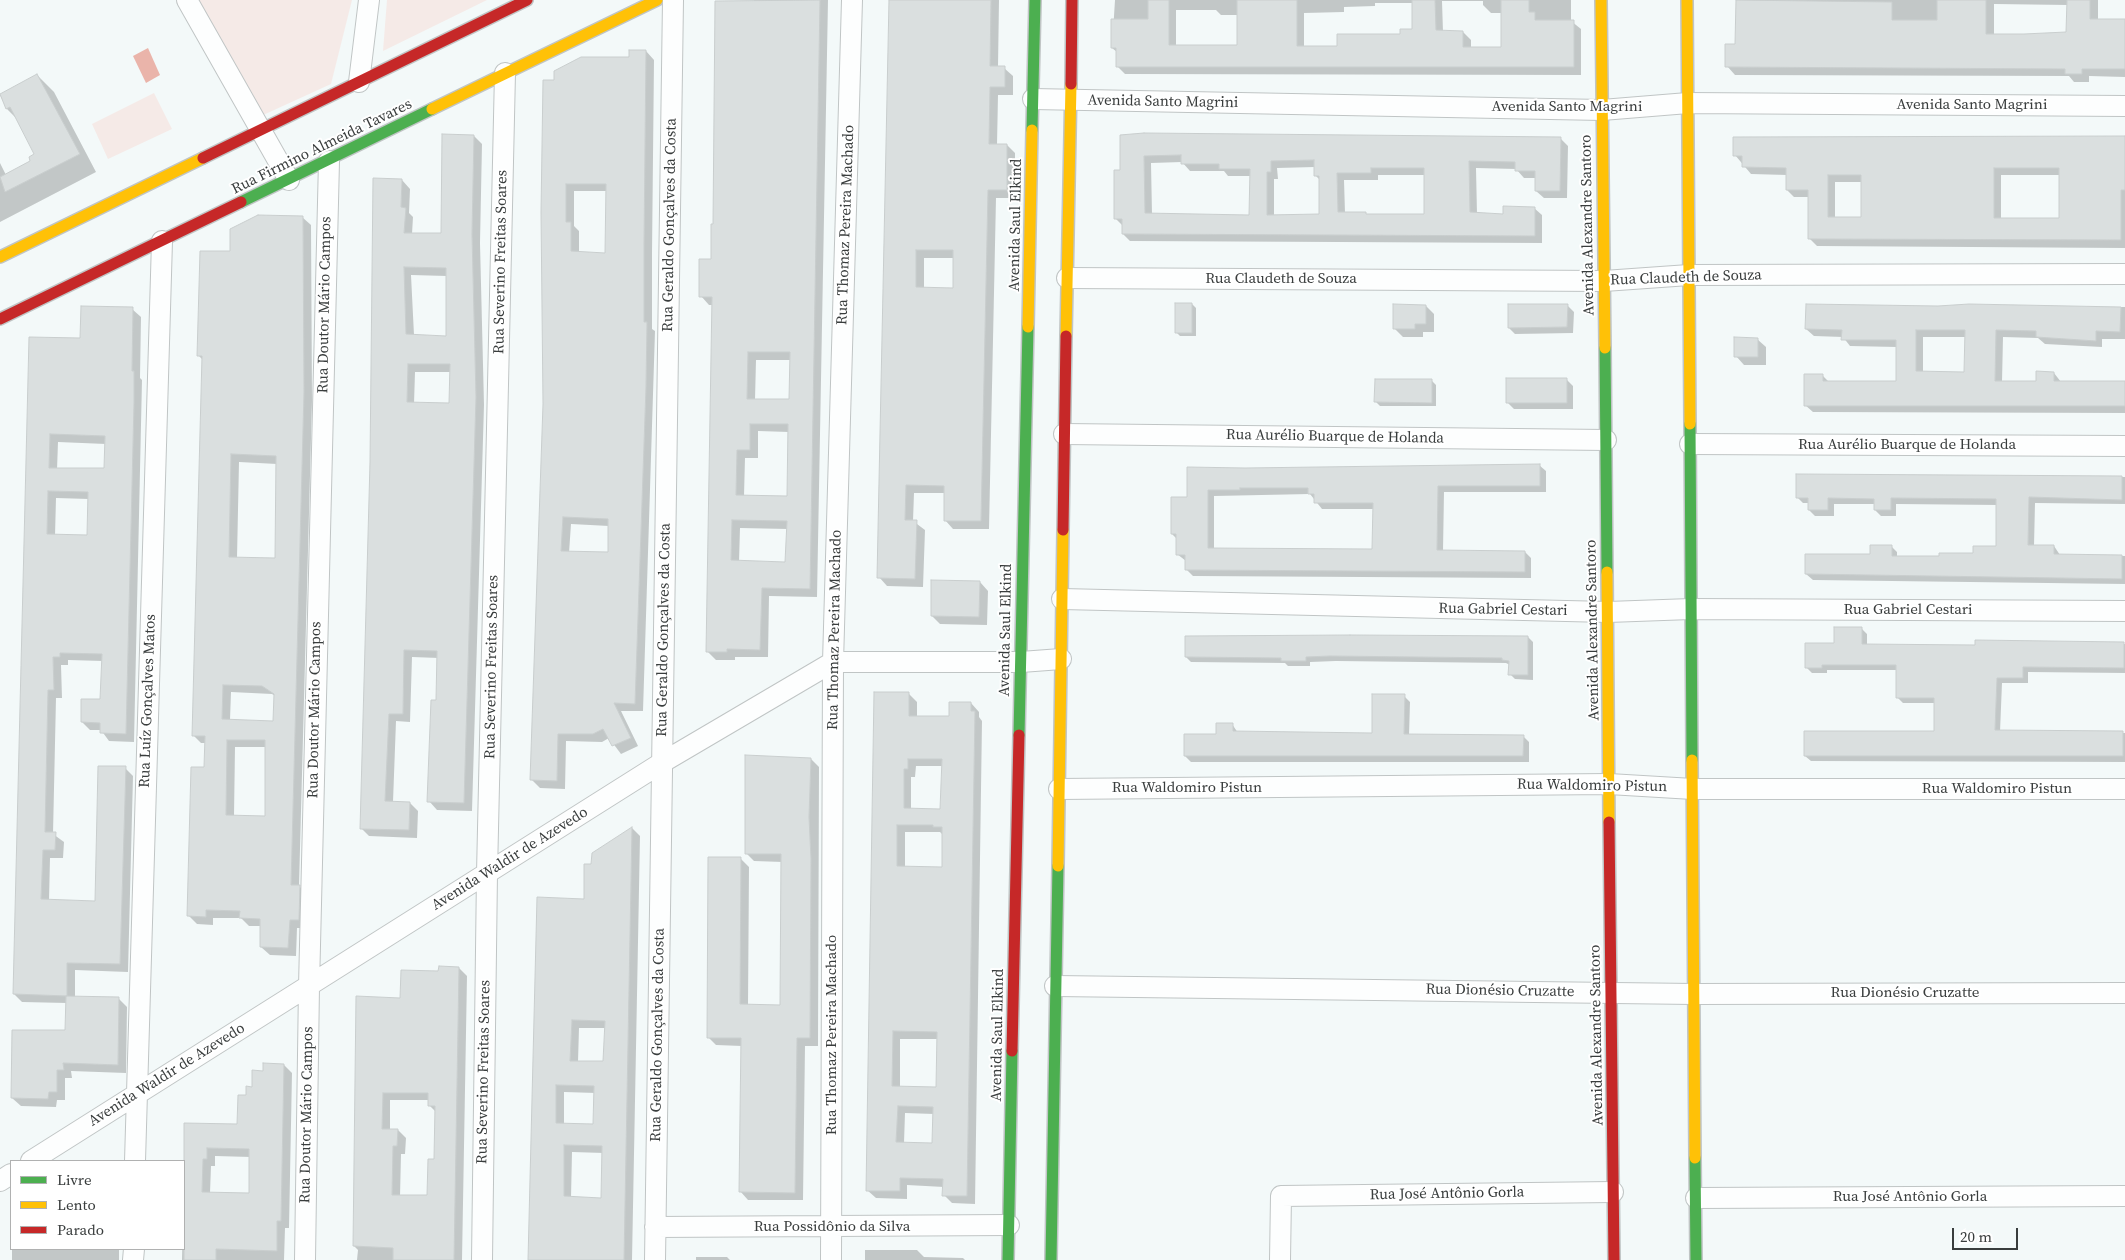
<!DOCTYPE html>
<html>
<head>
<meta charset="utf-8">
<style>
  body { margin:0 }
  #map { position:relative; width:2125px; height:1260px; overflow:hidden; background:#f3f9f9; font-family:"Source Serif 4",serif }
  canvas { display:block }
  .legend { position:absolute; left:10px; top:1160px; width:175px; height:90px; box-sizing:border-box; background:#fff; border:1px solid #b0b1b1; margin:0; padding:6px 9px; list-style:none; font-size:15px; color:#393d3d }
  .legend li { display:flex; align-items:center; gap:10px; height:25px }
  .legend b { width:25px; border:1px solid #b0b1b1 }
  .scale { position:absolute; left:1952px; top:1228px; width:66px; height:22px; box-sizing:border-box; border:2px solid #393d3d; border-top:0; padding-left:6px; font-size:15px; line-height:18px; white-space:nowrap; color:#393d3d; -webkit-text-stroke:4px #fff; paint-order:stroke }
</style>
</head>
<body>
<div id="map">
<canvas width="2125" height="1260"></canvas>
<ul class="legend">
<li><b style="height:6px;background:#4caf50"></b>Livre</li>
<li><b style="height:6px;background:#ffc107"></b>Lento</li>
<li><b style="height:6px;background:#c62828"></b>Parado</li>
</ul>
<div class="scale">20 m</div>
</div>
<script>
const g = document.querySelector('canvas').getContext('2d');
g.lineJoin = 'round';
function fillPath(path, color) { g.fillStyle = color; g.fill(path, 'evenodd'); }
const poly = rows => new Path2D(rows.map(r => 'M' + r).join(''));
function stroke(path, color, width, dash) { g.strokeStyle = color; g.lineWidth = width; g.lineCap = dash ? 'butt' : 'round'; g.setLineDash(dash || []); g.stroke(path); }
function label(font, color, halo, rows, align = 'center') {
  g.font = font + ' "Source Serif 4",serif'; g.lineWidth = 4; g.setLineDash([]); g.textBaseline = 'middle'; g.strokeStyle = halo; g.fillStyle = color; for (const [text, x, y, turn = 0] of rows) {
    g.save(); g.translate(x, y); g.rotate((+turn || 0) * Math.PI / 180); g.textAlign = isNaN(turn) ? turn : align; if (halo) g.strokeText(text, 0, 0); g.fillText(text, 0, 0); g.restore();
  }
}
fillPath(poly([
  [190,0,352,0,331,84,261,116],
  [387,0,487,0,383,51],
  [154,93,172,129,108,159,92,124]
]), '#f5eae7');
fillPath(poly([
  [148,48,160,75,146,83,133,56]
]), '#eab4aa');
fillPath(poly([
  [754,0,828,0,817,597,769,596,768,657,735,657,735,660,716,660,707,651,713,305,709,305,701,296,712,260,714,225],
  [756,360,791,360,790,401,755,400],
  [758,431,789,432,788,498,744,496,745,458,758,458],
  [740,528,788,529,787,563,739,562],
  [890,0,999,0,998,67,1004,68,1013,76,1013,95,998,95,997,145,1007,145,1015,153,1015,198,996,198,989,529,953,529,945,520,945,493,914,493,913,521,925,530,923,587,887,586,879,577],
  [924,258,954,258,954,289,924,288],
  [1115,0,1571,0,1571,21,1581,29,1581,75,1125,74,1117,66,1117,52,1112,48],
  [1442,1,1483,1,1483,5,1491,13,1502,13,1502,48,1471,48,1471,40,1463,32,1443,32],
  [1375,3,1413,3,1413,30,1401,35,1338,47,1304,47,1304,13,1344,12,1344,7,1375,6],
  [1176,10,1216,10,1221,15,1238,15,1238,46,1176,46],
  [1738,0,2098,0,2098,20,2125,20,2125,77,2089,76,2089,82,2074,82,2069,76,1735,75,1727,66,1737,45],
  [1994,4,2068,5,2067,34,1994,35],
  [646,51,654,60,652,254,652,329,655,331,643,711,621,711,638,746,621,754,609,738,602,742,566,741,565,789,540,788,532,780,555,81],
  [574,191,607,191,606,254,579,253,579,231,574,226],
  [571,524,609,526,609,554,569,553],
  [37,75,54,92,96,172,0,222,0,163,6,175,32,161,36,155,17,119,7,109,0,95],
  [474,136,482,144,480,243,484,405,472,811,437,810,429,801,438,701,439,658,412,657,410,722,396,721,393,802,410,803,418,811,417,838,369,836,361,828,402,180,410,189,409,213,413,217,412,234,442,235],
  [411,275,447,276,447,338,414,335],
  [415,372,451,372,450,404,414,404],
  [1122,136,1561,139,1568,146,1567,198,1544,198,1536,191,1536,178,1524,178,1516,169,1476,168,1477,214,1505,215,1534,208,1542,215,1542,243,1130,241,1123,234,1123,226,1115,218,1122,172],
  [1182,162,1190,171,1224,171,1228,176,1251,176,1251,217,1152,214,1151,163],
  [1315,167,1315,175,1320,180,1320,216,1274,216,1274,179,1278,179,1277,168],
  [1378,175,1426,175,1426,216,1368,216,1365,213,1345,213,1344,180,1378,180],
  [2125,138,2125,248,1817,246,1809,238,1809,197,1794,197,1787,190,1787,175,1751,174,1735,155],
  [2001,175,2060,175,2060,220,2001,219],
  [1835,182,1863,182,1863,219,1835,219],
  [302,217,311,225,312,401,299,886,307,895,306,928,297,928,296,956,270,955,261,947,261,926,249,926,241,918,213,918,213,925,197,924,189,916,205,768,206,743,201,743,193,735,203,360,198,355,231,253],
  [239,462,277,464,277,559,237,558],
  [231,692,272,694,275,696,274,722,230,720],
  [235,747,267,747,266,817,234,816],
  [1192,304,1196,308,1196,336,1180,336,1176,332],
  [1567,305,1574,312,1573,333,1515,334,1509,328],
  [1426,306,1434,314,1434,332,1423,332,1423,337,1403,337,1394,328],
  [1807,306,2125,307,2125,339,2102,339,2102,347,2045,344,2038,338,2003,337,2002,382,2037,383,2054,373,2061,382,2125,382,2125,413,1813,412,1805,405,1823,376,1829,382,1897,382,1897,347,1850,346,1843,337,1814,336,1806,329],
  [1923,337,1966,337,1966,373,1923,372],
  [132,309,141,317,140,378,142,380,134,742,109,741,101,730,90,730,82,722,102,700,103,661,68,660,68,665,61,665,62,698,56,698,53,834,64,842,63,858,50,858,49,901,96,902,125,768,133,776,128,972,75,970,75,998,119,999,127,1007,126,1073,71,1071,72,1078,65,1078,65,1100,57,1100,56,1107,21,1106,12,1098,67,1032,67,1003,22,1002,14,994,31,338,81,339],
  [58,442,106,444,105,470,57,470],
  [56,498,89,499,89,537,55,536],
  [1757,339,1766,347,1766,365,1744,365,1736,356],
  [1567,380,1573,386,1573,409,1514,409,1508,403],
  [1432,381,1436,385,1436,406,1380,406,1376,402],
  [1539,465,1546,471,1546,492,1444,492,1443,551,1525,552,1531,558,1531,578,1193,576,1186,569,1186,561,1177,554,1177,539,1172,534,1188,499,1245,469],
  [1310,494,1322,509,1375,509,1374,550,1214,549,1214,496],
  [1797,475,2125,477,2125,504,2035,503,2034,546,2054,546,2060,555,2125,556,2125,584,1813,580,1806,574,1872,555,1891,546,1897,552,1897,557,1974,555,1998,547,1998,505,1896,504,1896,516,1881,516,1875,510,1875,504,1834,504,1834,516,1815,516,1809,510,1809,503,1803,503,1797,497],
  [980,582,988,591,987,625,940,624,932,616],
  [1862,629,1867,634,1867,646,1976,646,1976,641,2125,644,2125,673,2028,672,2028,683,2002,683,2000,732,2125,733,2125,762,1811,761,1805,756,1935,733,1935,703,1903,703,1897,697,1897,670,1827,670,1827,673,1812,673,1806,667,1835,644],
  [1528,637,1533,642,1533,680,1515,679,1510,674,1510,665,1506,663,1336,661,1310,662,1310,666,1288,666,1285,663,1191,662,1186,657],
  [875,693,909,694,917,702,917,717,950,717,971,703,979,712,979,717,982,721,975,1204,952,1203,944,1195,944,1187,907,1185,907,1199,876,1198,867,1190],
  [916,766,943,766,941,810,911,809,911,777,915,777],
  [905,832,940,832,943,835,943,868,905,867],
  [900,1039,938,1039,937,1088,900,1087],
  [905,1113,934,1114,933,1144,904,1143],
  [1404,696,1410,702,1409,736,1523,736,1529,742,1529,762,1191,762,1185,756,1232,724,1238,733,1373,734],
  [811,759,819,767,818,1046,805,1046,803,1200,748,1200,740,1191,742,1046,716,1045,708,1037,740,858,749,867,748,1006,782,1006,783,862,754,861,746,853],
  [632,828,640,836,632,1260,529,1260,538,899,585,900,593,865],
  [579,1028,606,1028,605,1063,578,1062],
  [564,1092,596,1093,595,1125,564,1125],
  [572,1152,604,1153,603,1199,571,1198],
  [459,968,467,976,462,1260,357,1260,358,1250,354,1246,358,998,401,999,440,973],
  [390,1100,430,1100,430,1106,436,1112,435,1160,428,1197,400,1197,401,1154,405,1154,406,1138,398,1130,390,1130],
  [284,1065,292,1073,289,1228,285,1228,284,1260,182,1260,185,1125,238,1126,247,1096,264,1072],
  [215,1156,251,1157,251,1194,210,1193,211,1166,215,1166],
  [12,1249,119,1249,119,1260,12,1260],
  [865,1250,917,1250,924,1257,963,1258,965,1260,865,1260],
  [696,1257,727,1257,730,1260,696,1260]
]), '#0003');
const building = poly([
  [820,0,810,589,762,588,760,650,727,649,727,652,706,652,712,297,699,297,699,259,711,259,711,224,713,224,715,1,820,0],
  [748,352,790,352,789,399,747,399,748,352],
  [750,424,788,424,787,496,736,495,737,450,750,450,750,424],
  [732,520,787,521,785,562,731,560,732,520],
  [889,0,991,0,990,66,1005,66,1005,87,990,87,989,144,1007,144,1007,190,988,190,981,521,944,521,944,486,906,485,905,520,917,520,915,579,877,578,889,0],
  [916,250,953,250,953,288,916,287,916,250],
  [1148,0,1169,0,1169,45,1237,45,1237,0,1297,0,1297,46,1337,46,1337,34,1400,34,1400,29,1412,29,1412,0,1435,0,1436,30,1463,31,1463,47,1501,47,1501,0,1529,0,1529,12,1535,12,1535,20,1574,20,1574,67,1116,67,1116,48,1111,48,1111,19,1148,19,1148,0],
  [1736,0,1892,2,1892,20,1937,20,1937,0,1986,0,1986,34,2024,34,2066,32,2067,0,2090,0,2090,19,2125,19,2125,69,2082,69,2082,74,2065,74,2065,69,1725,67,1725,44,1735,44,1736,0],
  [629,50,646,50,644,245,644,322,647,322,646,387,635,704,614,703,631,738,612,746,603,729,593,734,558,734,557,781,530,780,543,404,541,212,543,80,554,80,554,71,581,57,629,57,629,50],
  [566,184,606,184,605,253,571,251,571,222,566,222,566,184],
  [563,517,608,519,608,552,561,551,563,517],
  [37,74,80,154,5,192,0,177,30,161,29,157,34,154,10,107,6,109,0,94,37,74],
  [1144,133,1561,137,1560,191,1535,191,1535,171,1515,171,1515,162,1469,161,1470,212,1503,214,1503,206,1535,207,1535,236,1122,234,1122,219,1114,219,1114,170,1120,170,1120,135,1144,133],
  [1181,155,1181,164,1219,164,1219,169,1250,169,1249,215,1145,213,1144,156,1181,155],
  [1314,160,1314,176,1319,176,1319,214,1267,215,1267,172,1271,172,1271,161,1314,160],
  [1371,168,1424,168,1424,214,1366,214,1366,212,1338,212,1337,173,1371,173,1371,168],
  [442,134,474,135,472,234,476,397,464,803,427,802,431,700,436,700,437,651,404,650,403,714,389,714,385,801,410,802,409,830,360,829,370,462,373,178,402,179,401,207,406,208,404,233,441,233,442,134],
  [404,267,446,268,446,336,406,334,404,267],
  [408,364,450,364,449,403,407,402,408,364],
  [2125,136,2125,190,2121,190,2121,240,1808,239,1808,190,1786,190,1786,168,1742,167,1742,156,1733,156,1733,137,2125,136],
  [1994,168,2059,168,2059,218,1994,218,1994,168],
  [1828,175,1861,175,1861,217,1828,217,1828,175],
  [258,215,303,216,304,392,291,885,300,885,299,920,290,920,288,948,260,947,260,919,239,918,240,911,206,910,206,917,187,916,191,767,204,767,205,736,192,736,202,356,197,356,200,251,230,251,230,229,258,215],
  [231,454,276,456,275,558,229,557,231,454],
  [223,685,262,686,274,694,273,721,222,719,223,685],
  [227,740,265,740,265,816,226,815,227,740],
  [1175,303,1192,303,1192,333,1175,333,1175,303],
  [1393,304,1426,305,1426,324,1415,324,1415,329,1393,329,1393,304],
  [1508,304,1568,304,1567,327,1508,328,1508,304],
  [1806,304,1938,306,1969,304,2121,307,2120,332,2096,331,2096,341,2036,337,2036,331,1996,330,1995,381,2036,381,2036,371,2054,372,2054,381,2125,381,2125,406,1804,406,1804,374,1823,374,1823,381,1896,381,1896,340,1841,340,1842,330,1805,329,1806,304],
  [1916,330,1965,330,1964,372,1916,371,1916,330],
  [81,306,133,307,132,371,134,371,134,403,126,734,100,733,100,723,81,722,81,699,100,699,102,654,60,653,60,657,53,657,54,690,48,690,45,832,56,832,55,850,43,850,41,899,95,901,98,766,126,766,120,964,67,963,67,996,13,994,29,337,80,338,81,306],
  [50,434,105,436,104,468,49,468,50,434],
  [48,491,88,492,87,535,47,534,48,491],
  [1734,337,1758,338,1758,357,1734,357,1734,337],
  [1506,378,1567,378,1567,403,1506,403,1506,378],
  [1375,379,1432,379,1432,403,1374,402,1375,379],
  [1540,464,1540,486,1438,486,1437,550,1525,551,1525,572,1185,570,1185,555,1176,555,1176,534,1171,534,1171,497,1187,497,1187,467,1245,468,1540,464],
  [1240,488,1308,488,1308,494,1314,494,1314,503,1373,503,1372,549,1208,548,1208,490,1240,490,1240,488],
  [1796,474,2122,476,2122,500,2029,497,2028,545,2054,545,2054,554,2122,555,2122,579,1805,574,1805,554,1870,554,1870,545,1892,545,1892,556,1939,556,1939,553,1973,553,1973,546,1996,546,1996,499,1891,498,1891,510,1874,510,1874,499,1828,498,1828,510,1808,510,1808,498,1796,498,1796,474],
  [931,580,980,581,979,617,931,616,931,580],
  [1834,627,1862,627,1862,644,1975,645,1975,640,2124,642,2124,668,2023,667,2023,678,1997,678,1995,730,2123,731,2123,756,1804,756,1804,731,1934,731,1934,698,1896,698,1896,665,1822,665,1822,668,1805,668,1805,643,1834,643,1834,627],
  [1350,635,1528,636,1528,675,1508,675,1509,661,1502,660,1502,658,1330,656,1306,657,1306,661,1281,661,1281,658,1185,657,1185,636,1350,635],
  [874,692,909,692,909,716,949,716,949,702,971,702,971,711,975,711,967,1196,942,1196,943,1179,900,1178,900,1191,866,1191,874,692],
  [908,759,942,759,940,809,904,808,904,769,908,769,908,759],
  [897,825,933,825,933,827,942,827,942,867,897,866,897,825],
  [893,1031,937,1032,936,1087,892,1086,893,1031],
  [898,1106,933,1107,932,1143,896,1142,898,1106],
  [1372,694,1405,694,1404,734,1524,735,1523,756,1184,756,1184,734,1216,734,1216,723,1233,723,1233,731,1372,733,1372,694],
  [745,755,811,758,809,817,811,859,810,1038,797,1038,795,1193,739,1192,741,1038,707,1038,708,857,741,857,740,1004,780,1005,781,854,745,854,745,755],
  [632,827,624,1260,528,1260,537,897,584,899,584,864,591,864,592,853,632,827],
  [572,1020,605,1021,603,1061,570,1061,572,1020],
  [556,1085,594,1086,593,1124,556,1123,556,1085],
  [564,1145,602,1146,601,1198,564,1196,564,1145],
  [439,966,459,967,454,1260,393,1260,393,1248,353,1246,356,996,400,998,401,970,438,971,439,966],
  [383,1093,428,1093,428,1106,435,1106,434,1159,428,1159,427,1195,392,1195,393,1146,397,1146,398,1129,382,1129,383,1093],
  [66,996,119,997,118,1065,63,1063,64,1070,57,1070,57,1092,49,1092,48,1099,11,1098,12,1030,65,1030,66,996],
  [263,1063,284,1064,281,1221,277,1221,277,1251,216,1249,216,1260,184,1260,184,1123,237,1124,238,1095,246,1095,246,1086,252,1087,252,1070,263,1071,263,1063],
  [207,1148,249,1149,249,1193,202,1192,203,1159,207,1159,207,1148]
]);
fillPath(building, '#dadfdf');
stroke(building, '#c9cece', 1);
const street = poly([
  [187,0,289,180],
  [359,82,369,0],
  [1033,99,1602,110,1688,103,2125,106],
  [1067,278,1604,281,1689,275,2125,274],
  [1064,434,1606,440],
  [1690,444,2125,446],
  [1062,599,1608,612,1691,609,2125,611],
  [1059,789,1609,784,1693,789,2125,789],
  [1055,986,1694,994,2125,993],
  [31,1161,663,762,833,662,1021,662,1061,659],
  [135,1161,162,241],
  [0,1181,11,1174],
  [1696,1198,2125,1196],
  [655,1227,1009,1225],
  [133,1260,134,1249],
  [305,1260,309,986,329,161],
  [482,1260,487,873,505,73],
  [655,1260,673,0],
  [831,1260,833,662,852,0],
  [1280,1260,1281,1196,1613,1192]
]);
const fast = poly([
  [1032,130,1035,0],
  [241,202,432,109],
  [1605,348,1607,572],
  [1690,424,1692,760],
  [1019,735,1028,327],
  [1695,1158,1696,1260],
  [1008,1260,1012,1051],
  [1051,1260,1058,866]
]);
const slow = poly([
  [1601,0,1605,348],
  [1687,0,1690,424],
  [432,109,657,0],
  [0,257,203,158],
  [1028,327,1032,130],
  [1066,336,1071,84],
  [1607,572,1609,822],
  [1692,760,1695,1158],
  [1058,866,1063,530]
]);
const jam = poly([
  [1071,84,1072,0],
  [203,158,527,0],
  [0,319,241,202],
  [1063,530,1066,336],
  [1609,822,1614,1260],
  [1012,1051,1019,735]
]);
stroke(street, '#c0c5c5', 22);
stroke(fast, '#c0c5c5', 14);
stroke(slow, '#c0c5c5', 14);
stroke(jam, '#c0c5c5', 14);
stroke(street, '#fdfefe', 20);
stroke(fast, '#4caf50', 11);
stroke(slow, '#ffc107', 11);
stroke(jam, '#c62828', 11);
label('15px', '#393d3d', '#fff', [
  ["Avenida Santo Magrini",1163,102,1],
  ["Avenida Santo Magrini",1972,105],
  ["Avenida Santo Magrini",1567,107],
  ["Rua Firmino Almeida Tavares",322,147,-26],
  ["Rua Geraldo Gonçalves da Costa",670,225,-89],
  ["Rua Thomaz Pereira Machado",846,225,-88],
  ["Avenida Saul Elkind",1016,225,-89],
  ["Avenida Alexandre Santoro",1588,225,-91],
  ["Rua Severino Freitas Soares",501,262,-89],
  ["Rua Claudeth de Souza",1686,278,-2],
  ["Rua Claudeth de Souza",1281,279],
  ["Rua Doutor Mário Campos",325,305,-89],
  ["Rua Aurélio Buarque de Holanda",1335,437,1],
  ["Rua Aurélio Buarque de Holanda",1907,445],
  ["Rua Gabriel Cestari",1503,610,1],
  ["Rua Gabriel Cestari",1908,610],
  ["Rua Geraldo Gonçalves da Costa",664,630,-89],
  ["Rua Thomaz Pereira Machado",835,630,-89],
  ["Avenida Saul Elkind",1006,630,-89],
  ["Avenida Alexandre Santoro",1593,630,-91],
  ["Rua Severino Freitas Soares",492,667,-89],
  ["Rua Luíz Gonçalves Matos",148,701,-88],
  ["Rua Doutor Mário Campos",315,710,-89],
  ["Rua Waldomiro Pistun",1592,786,1],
  ["Rua Waldomiro Pistun",1187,788],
  ["Rua Waldomiro Pistun",1997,789],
  ["Avenida Waldir de Azevedo",510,859,-32],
  ["Rua Dionésio Cruzatte",1500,991,1],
  ["Rua Dionésio Cruzatte",1905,993],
  ["Rua Geraldo Gonçalves da Costa",658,1035,-89],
  ["Rua Thomaz Pereira Machado",832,1035,-90],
  ["Avenida Saul Elkind",998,1035,-89],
  ["Avenida Alexandre Santoro",1597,1035,-91],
  ["Rua Severino Freitas Soares",484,1072,-89],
  ["Avenida Waldir de Azevedo",167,1075,-32],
  ["Rua Doutor Mário Campos",307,1115,-89],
  ["Rua José Antônio Gorla",1447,1194,-1],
  ["Rua José Antônio Gorla",1910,1197],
  ["Rua Possidônio da Silva",832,1227]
]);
</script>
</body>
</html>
